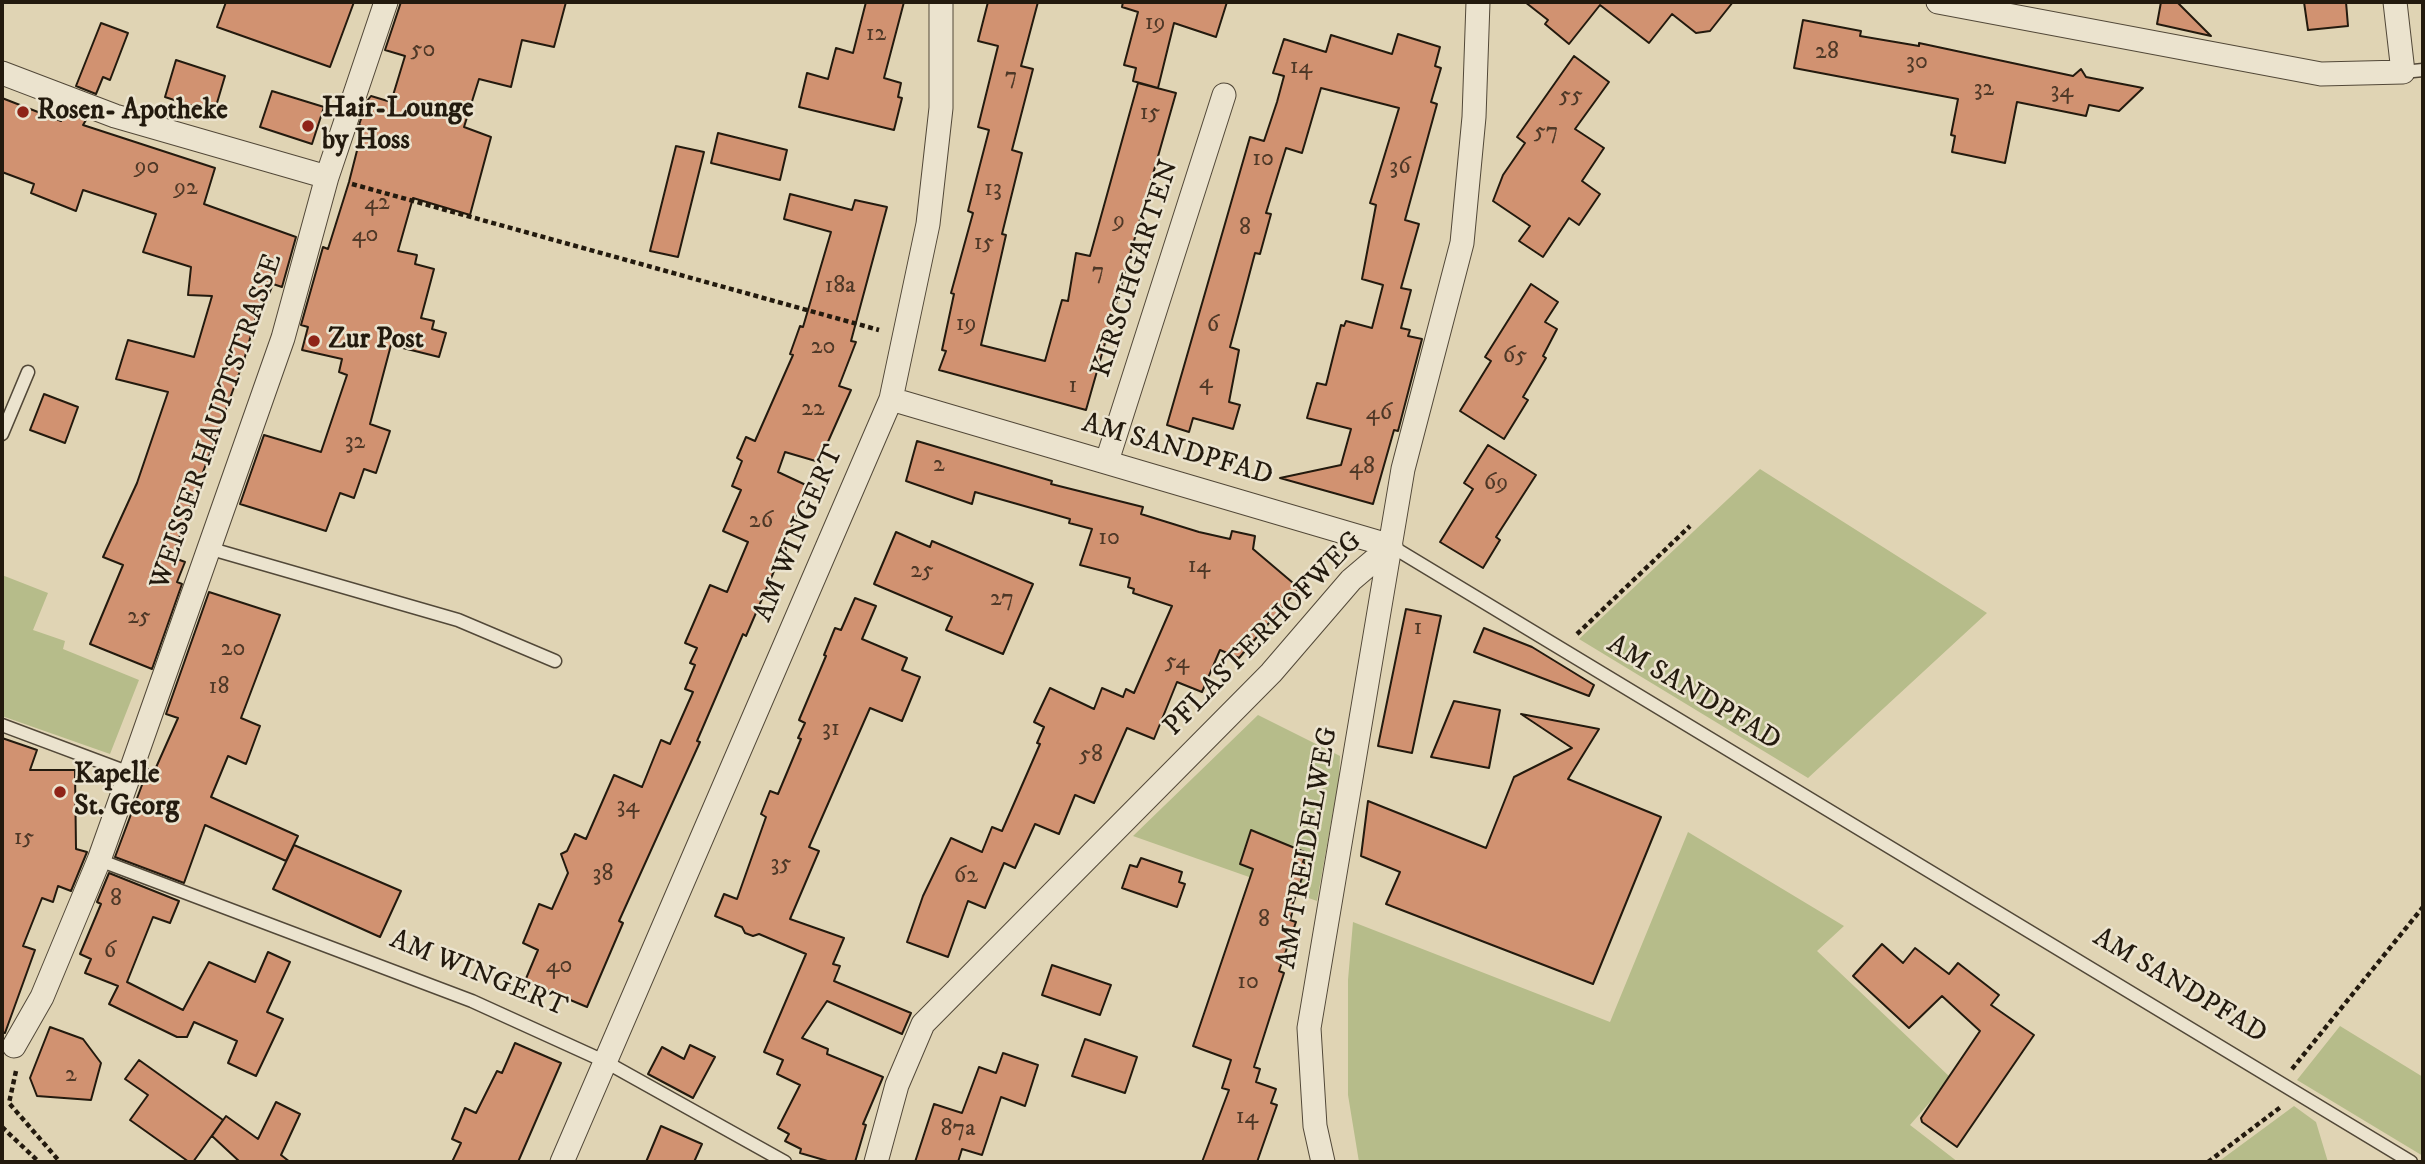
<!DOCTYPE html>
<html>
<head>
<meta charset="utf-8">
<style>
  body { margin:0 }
  #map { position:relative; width:2425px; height:1164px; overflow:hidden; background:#e0d4b4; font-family:"IM FELL DW Pica",serif }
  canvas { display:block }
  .frame { position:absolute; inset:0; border:4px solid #231a0e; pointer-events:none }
</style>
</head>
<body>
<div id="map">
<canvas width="2425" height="1164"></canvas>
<div class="frame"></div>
</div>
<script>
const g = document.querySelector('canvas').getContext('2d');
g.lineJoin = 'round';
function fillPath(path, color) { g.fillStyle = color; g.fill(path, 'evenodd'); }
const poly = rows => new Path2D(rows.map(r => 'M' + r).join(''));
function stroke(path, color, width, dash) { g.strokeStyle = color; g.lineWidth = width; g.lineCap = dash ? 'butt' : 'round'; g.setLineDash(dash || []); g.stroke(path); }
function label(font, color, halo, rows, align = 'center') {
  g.font = font + ' "IM FELL DW Pica",serif'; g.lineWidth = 5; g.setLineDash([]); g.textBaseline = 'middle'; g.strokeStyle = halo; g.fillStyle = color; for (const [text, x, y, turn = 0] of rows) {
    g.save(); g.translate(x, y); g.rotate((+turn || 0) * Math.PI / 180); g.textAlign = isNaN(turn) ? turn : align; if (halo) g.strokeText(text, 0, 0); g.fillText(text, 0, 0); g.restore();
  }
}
fillPath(poly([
  [1760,469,1987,613,1808,778,1579,639],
  [2,575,48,593,33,630,65,641,63,649,139,680,110,754,2,716],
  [1258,715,1340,756,1339,778,1317,901,1133,836],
  [1688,832,1844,926,1817,951,1951,1078,1910,1125,1958,1162,1359,1162,1348,1095,1348,980,1353,922,1610,1022],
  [2340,1026,2423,1077,2423,1156,2297,1080],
  [2294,1106,2316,1122,2328,1162,2218,1162]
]), '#b6bc8a');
const building = poly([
  [226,2,354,2,330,67,217,27,226,2],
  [401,2,566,2,554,47,522,40,511,87,479,79,464,127,491,137,470,215,413,198,398,251,417,255,415,264,434,269,421,318,434,321,432,329,446,333,439,357,391,345,370,424,390,431,376,473,364,469,354,498,340,493,326,531,240,504,264,435,321,452,347,375,339,372,342,359,302,350,308,327,301,325,323,247,328,249,349,182,363,127,359,125,367,101,371,96,391,102,405,56,385,50,401,2],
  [866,2,904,2,884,78,901,83,898,97,902,98,894,130,799,107,807,73,828,79,836,48,853,53,866,2],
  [988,2,1038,2,1021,66,1033,69,1012,150,1022,153,1002,234,1006,235,981,345,1045,361,1062,300,1068,301,1076,253,1090,256,1138,83,1176,93,1086,410,939,370,946,351,942,350,954,294,951,293,973,213,968,211,989,130,978,127,998,46,978,41,988,2],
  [1123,2,1227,2,1216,37,1174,23,1158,88,1133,81,1136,68,1124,65,1138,12,1122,7,1123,2],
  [1525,2,1733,2,1710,31,1696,33,1672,14,1649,43,1600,5,1569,44,1545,24,1548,20,1525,2],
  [2161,2,2177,2,2211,36,2157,24,2161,2],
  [2304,2,2346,2,2348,26,2308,30,2304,2],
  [1803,20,1861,31,1860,36,1919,46,1919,43,2073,76,2081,69,2086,77,2143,88,2119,111,2089,105,2086,116,2017,102,2005,163,1952,152,1955,136,1951,135,1958,99,1794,68,1803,20],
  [101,23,128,33,110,80,103,77,96,94,76,86,101,23],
  [1398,34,1440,47,1435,66,1441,68,1431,102,1437,104,1405,220,1419,224,1401,288,1411,290,1401,328,1410,330,1408,336,1422,339,1398,431,1394,430,1373,504,1280,478,1341,465,1351,429,1307,418,1317,383,1326,385,1341,325,1344,326,1346,321,1372,328,1383,285,1362,279,1376,205,1370,203,1399,108,1321,88,1302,153,1286,148,1266,213,1271,214,1260,254,1255,253,1230,347,1239,350,1229,402,1240,405,1233,429,1193,418,1189,432,1167,425,1250,137,1264,141,1277,102,1284,76,1273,73,1284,39,1326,52,1331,35,1392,54,1398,34],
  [1574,56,1609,82,1575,129,1604,148,1582,181,1600,194,1579,225,1569,218,1543,257,1519,241,1530,226,1493,201,1503,175,1525,143,1517,137,1574,56],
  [176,60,225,76,214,113,165,97,176,60],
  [272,91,324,107,312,144,260,127,272,91],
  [2,98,61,121,65,112,86,120,83,125,215,168,204,204,296,237,282,287,273,284,262,312,258,310,244,360,172,557,185,562,177,582,182,584,152,669,90,644,123,565,103,557,137,483,168,392,116,379,128,340,194,357,212,296,188,295,191,267,143,252,156,214,83,190,76,211,31,193,34,184,2,172,2,98],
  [718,133,787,150,780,180,711,163,718,133],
  [676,146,704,152,678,257,650,251,676,146],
  [790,194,852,210,855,200,887,207,851,341,856,342,839,386,851,390,819,462,785,452,778,472,808,486,785,543,786,550,781,555,746,636,743,634,697,741,700,742,619,921,623,923,587,1007,525,981,538,950,523,943,539,904,552,909,568,873,561,854,567,851,575,834,586,839,614,775,642,787,661,740,670,744,693,692,685,689,695,665,690,663,697,648,685,643,710,585,727,592,748,542,723,531,741,490,732,486,742,461,737,458,746,437,755,441,793,355,790,354,800,326,803,327,831,232,784,219,790,194],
  [1531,284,1558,302,1545,322,1557,329,1543,356,1546,358,1523,397,1528,400,1504,439,1460,411,1491,361,1485,357,1531,284],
  [44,394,78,407,65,443,30,430,44,394],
  [917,441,1052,481,1051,484,1143,507,1141,514,1199,532,1230,539,1232,531,1255,536,1253,549,1299,588,1239,658,1220,650,1202,692,1177,682,1154,739,1127,728,1094,803,1075,795,1059,834,1035,824,1015,868,1004,863,985,908,968,901,948,957,907,942,923,896,951,838,982,852,992,827,1002,831,1040,744,1037,743,1044,727,1034,722,1050,688,1094,709,1102,688,1123,697,1126,689,1134,693,1172,606,1133,593,1134,589,1128,587,1130,578,1080,565,1092,529,1069,523,1070,519,975,492,972,504,906,481,917,441],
  [1488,445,1536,475,1496,537,1500,540,1483,568,1440,542,1473,489,1464,483,1488,445],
  [896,532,930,547,932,541,1033,584,1003,654,946,630,952,617,874,584,896,532],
  [209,592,280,615,241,718,260,726,246,764,228,756,211,797,298,836,286,861,205,825,184,883,115,857,148,769,154,772,178,718,166,714,209,592],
  [855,598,876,606,862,639,907,658,902,670,920,677,902,721,870,708,809,847,819,851,790,919,844,938,833,964,840,966,834,981,911,1013,902,1034,827,1001,802,1038,828,1049,827,1054,883,1077,863,1124,866,1125,855,1162,831,1162,800,1153,801,1149,785,1141,789,1134,778,1128,800,1085,777,1074,783,1060,764,1052,806,954,759,934,753,936,745,933,742,927,715,916,724,894,737,899,766,817,761,814,770,791,778,794,801,739,798,738,805,723,799,720,826,656,824,655,835,628,841,630,855,598],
  [1406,609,1441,616,1412,753,1378,746,1406,609],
  [1484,628,1532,647,1594,685,1589,696,1474,652,1484,628],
  [1454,701,1500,710,1489,768,1431,757,1454,701],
  [1521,714,1599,729,1568,779,1661,817,1593,984,1386,904,1400,872,1361,856,1368,801,1486,848,1514,777,1572,748,1521,714],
  [2,738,37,750,30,770,75,770,76,849,87,852,71,891,58,886,53,902,42,898,23,946,35,950,5,1033,2,1032,2,738],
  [1251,830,1307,853,1303,862,1307,864,1291,909,1293,910,1290,920,1296,922,1279,971,1284,973,1254,1067,1260,1069,1256,1082,1276,1089,1271,1103,1277,1105,1257,1162,1202,1162,1229,1090,1222,1088,1231,1060,1193,1046,1253,869,1240,864,1251,830],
  [294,845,401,891,380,937,273,889,294,845],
  [1141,858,1182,872,1179,882,1185,884,1177,907,1122,888,1130,865,1137,867,1141,858],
  [109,873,179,901,170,923,153,917,127,982,183,1010,209,962,255,982,268,952,290,962,267,1012,283,1019,256,1076,228,1063,237,1041,194,1022,187,1037,177,1037,109,1004,118,986,85,973,91,959,80,954,101,904,97,902,109,873],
  [1882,944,1903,963,1915,948,1949,974,1958,963,1999,995,1991,1005,2034,1035,1957,1147,1922,1122,1921,1118,1980,1031,1942,996,1909,1028,1853,976,1882,944],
  [1052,965,1111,985,1100,1015,1042,995,1052,965],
  [50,1027,83,1039,101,1063,91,1100,37,1096,30,1078,50,1027],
  [1085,1039,1137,1057,1125,1093,1072,1076,1085,1039],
  [515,1043,561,1063,518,1162,452,1162,461,1143,452,1139,465,1108,476,1113,497,1071,502,1073,515,1043],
  [690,1045,715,1057,693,1098,648,1074,662,1047,684,1059,690,1045],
  [1003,1053,1038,1065,1025,1106,1001,1097,982,1155,962,1149,958,1162,915,1162,934,1104,962,1113,979,1067,996,1073,1003,1053],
  [139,1060,223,1120,193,1162,189,1162,130,1120,148,1095,125,1079,139,1060],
  [276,1102,300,1114,281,1155,290,1162,240,1162,212,1136,226,1116,258,1139,276,1102],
  [661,1126,702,1144,694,1162,646,1162,661,1126]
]);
fillPath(building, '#d19271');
stroke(building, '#231a0e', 2);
const service = poly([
  [2403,72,2423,70],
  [2,434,28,372],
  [1391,546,2411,1162],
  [208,548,458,620,555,661],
  [2,725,130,773],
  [99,860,472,1001,604,1061,785,1162]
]);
const minor = poly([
  [1938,2,2321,74,2403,72,2395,2],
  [2,73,115,116,327,177],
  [891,399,1391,546],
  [1107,461,1224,95],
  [14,1046,42,997,99,860,130,773,283,338,327,177,386,2],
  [562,1162,891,399,928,224,941,108,941,2],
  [876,1162,897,1085,923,1024,1271,673,1351,580,1391,546],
  [1323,1162,1315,1126,1309,1028,1403,469,1462,243,1474,117,1478,2]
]);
stroke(service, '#524838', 15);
stroke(minor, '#524838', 25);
stroke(poly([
  [352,184,879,330],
  [1577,634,1690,526],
  [2292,1069,2423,907],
  [16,1071,9,1103,60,1162],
  [2,1127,39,1162],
  [2208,1162,2282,1106]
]), '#231a0e', 4.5, [5, 3.5]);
stroke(service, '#ebe3ce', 12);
stroke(minor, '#ebe3ce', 23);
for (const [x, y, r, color] of [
  [23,112,7,"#8f2418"],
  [308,126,7,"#8f2418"],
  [314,341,7,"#8f2418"],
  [60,792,7,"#8f2418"]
]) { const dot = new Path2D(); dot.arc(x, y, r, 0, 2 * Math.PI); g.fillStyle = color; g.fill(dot); stroke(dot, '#ebe3ce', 2.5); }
label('24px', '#4e3827', null, [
  ["19",1155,24],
  ["12",876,35],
  ["50",423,51],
  ["28",1827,53],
  ["30",1917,63],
  ["14",1301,68],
  ["7",1011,78],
  ["32",1984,90],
  ["34",2062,92],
  ["55",1571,97],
  ["15",1150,114],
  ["57",1546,133],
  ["10",1263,160],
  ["90",147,168],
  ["36",1400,168],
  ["92",186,189],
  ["13",993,190],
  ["42",377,204],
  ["9",1119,222],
  ["8",1245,229],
  ["40",365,236],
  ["15",984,244],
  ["7",1098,273],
  ["18a",840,287],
  ["19",966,325],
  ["6",1213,326],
  ["20",823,348],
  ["65",1515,357],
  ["4",1206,383],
  ["1",1073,387],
  ["22",813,410],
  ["46",1379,414],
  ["32",355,443],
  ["2",939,466],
  ["48",1362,468],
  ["69",1496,484],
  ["26",761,522],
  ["10",1109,539],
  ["14",1199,567],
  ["25",922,572],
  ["27",1002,600],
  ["25",139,618],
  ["1",1418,629],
  ["20",233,650],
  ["54",1177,663],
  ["18",219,688],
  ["31",831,730],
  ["58",1091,756],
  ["34",628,807],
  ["15",24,839],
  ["35",781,865],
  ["38",603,875],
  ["62",966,877],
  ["8",116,900],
  ["8",1264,921],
  ["6",110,952],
  ["40",559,967],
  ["10",1248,983],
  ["2",71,1076],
  ["14",1247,1118],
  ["87a",958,1130]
]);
label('bold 28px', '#231a0e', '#ebe3ce', [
  ["Hair-Lounge",322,110],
  ["by Hoss",322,142],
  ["Rosen- Apotheke",37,112],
  ["Zur Post",328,341],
  ["Kapelle",74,776],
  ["St. Georg",74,808]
], 'left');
label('28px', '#231a0e', '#ebe3ce', [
  ["KIRSCHGARTEN",1137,269,-72],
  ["WEISSER HAUPTSTRASSE",218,422,-71],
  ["AM SANDPFAD",1177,451,16],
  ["AM WINGERT",800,534,-67],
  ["PFLASTERHOFWEG",1264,635,-46],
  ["AM SANDPFAD",1693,694,31],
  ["AM TREIDELWEG",1309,848,-80],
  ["AM WINGERT",478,975,22],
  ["AM SANDPFAD",2179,987,31]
]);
</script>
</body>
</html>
